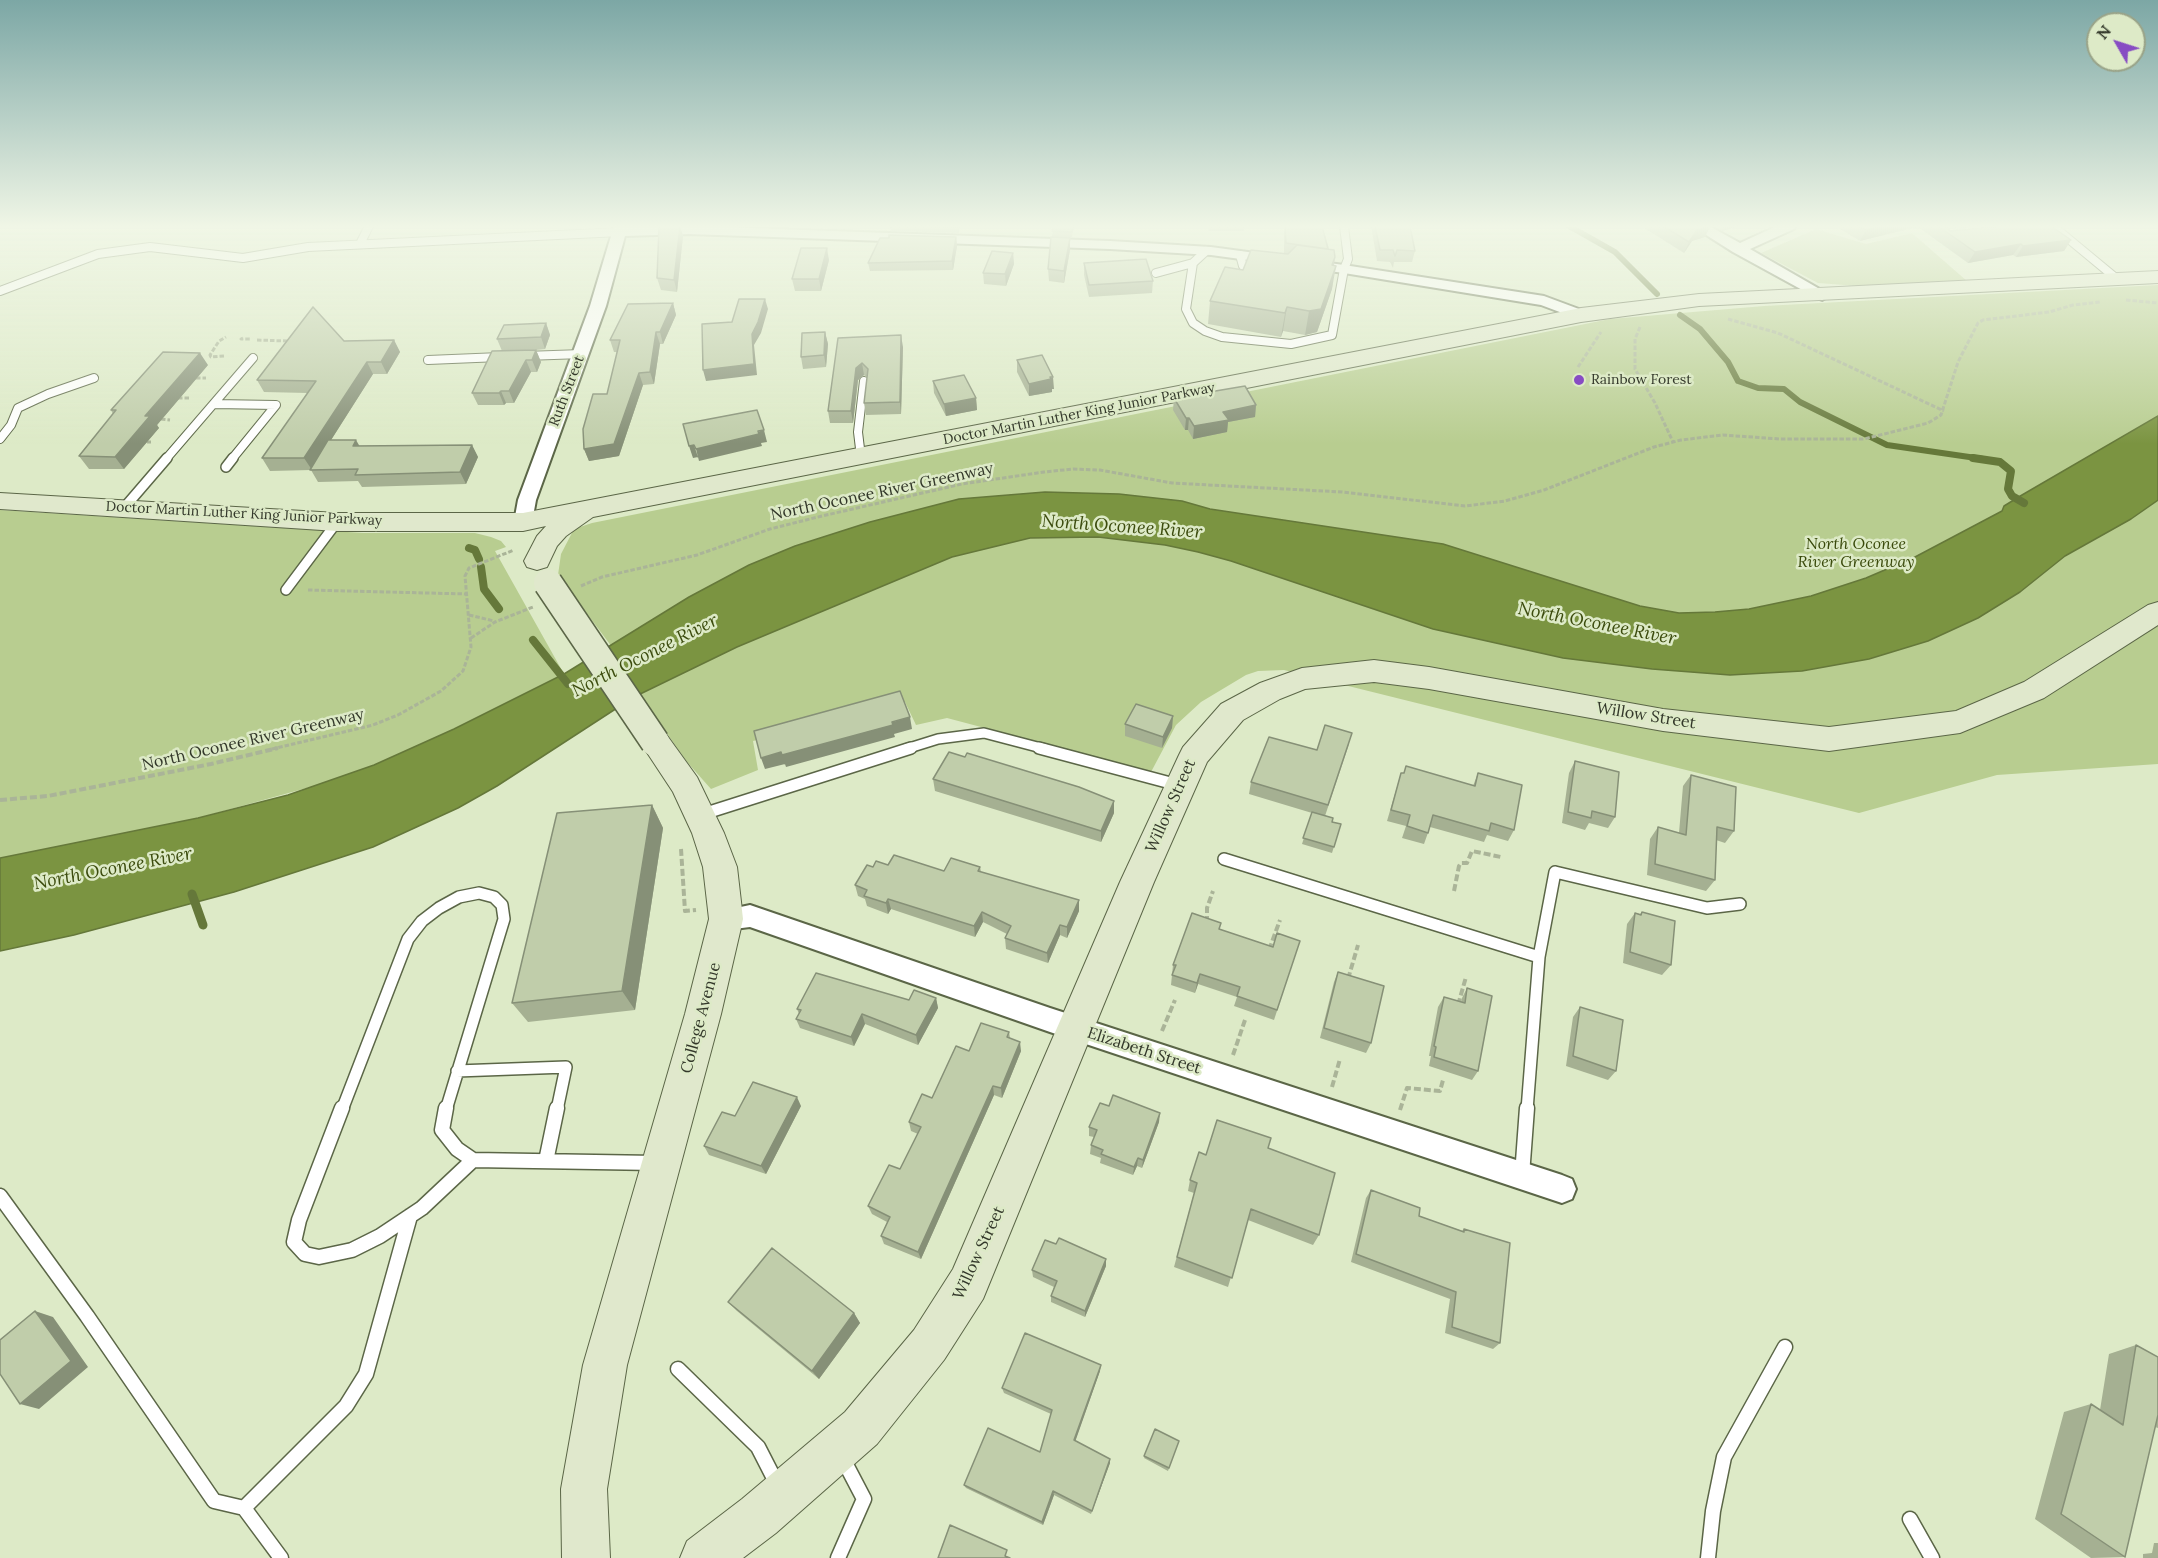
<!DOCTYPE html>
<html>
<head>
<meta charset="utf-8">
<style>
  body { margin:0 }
  #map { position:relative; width:2158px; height:1558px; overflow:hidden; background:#ddeac7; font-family:Lora,serif }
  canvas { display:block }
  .north { position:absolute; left:2086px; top:12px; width:60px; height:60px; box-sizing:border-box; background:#ddeac7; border:2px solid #99a388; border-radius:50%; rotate:309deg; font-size:16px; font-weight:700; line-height:24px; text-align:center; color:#33382a }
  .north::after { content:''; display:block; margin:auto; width:21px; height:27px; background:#874cc3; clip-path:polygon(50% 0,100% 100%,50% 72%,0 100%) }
</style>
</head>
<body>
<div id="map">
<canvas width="2158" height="1558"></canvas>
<div class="north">N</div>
</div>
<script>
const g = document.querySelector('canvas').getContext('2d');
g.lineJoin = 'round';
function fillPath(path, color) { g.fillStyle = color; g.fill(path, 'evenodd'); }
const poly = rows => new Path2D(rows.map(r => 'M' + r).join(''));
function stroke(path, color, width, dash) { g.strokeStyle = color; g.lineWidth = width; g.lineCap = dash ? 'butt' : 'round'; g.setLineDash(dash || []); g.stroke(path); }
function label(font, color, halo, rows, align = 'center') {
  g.font = font + ' Lora,serif'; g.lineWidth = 5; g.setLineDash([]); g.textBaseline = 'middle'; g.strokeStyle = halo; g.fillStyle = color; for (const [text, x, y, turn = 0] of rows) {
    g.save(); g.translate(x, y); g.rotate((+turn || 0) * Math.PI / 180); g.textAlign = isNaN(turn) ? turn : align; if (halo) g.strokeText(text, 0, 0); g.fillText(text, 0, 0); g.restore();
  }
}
fillPath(poly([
  [1816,229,1866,244,1912,233,1967,281,1883,288,1818,283,1761,253],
  [2158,285,2158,764,1997,775,1859,813,1284,670,1258,671,1246,675,1201,702,1176,725,1151,772,947,718,916,725,905,702,753,741,758,770,711,789,687,762,640,695,645,691,558,575,561,554,574,529,592,523,1610,319,1764,306],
  [0,510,363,533,475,533,491,537,501,541,506,547,495,551,564,674,454,729,374,765,332,781,198,818,0,858]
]), '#b8cd90');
const water = poly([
  [2158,416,2158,500,2131,519,2065,556,2020,592,1978,618,1928,641,1869,659,1802,671,1730,675,1652,669,1563,658,1433,629,1231,561,1198,552,1165,545,1098,537,1030,538,952,557,737,647,634,697,497,786,458,808,373,847,234,892,74,935,0,951,0,858,198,818,288,795,374,765,454,729,564,674,689,597,749,565,795,546,870,522,959,499,1045,492,1119,494,1182,501,1210,509,1443,544,1640,606,1679,613,1715,612,1749,609,1811,596,1866,578,1915,557,2002,511,2004,506,2022,495,2158,416]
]);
fillPath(water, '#7b9441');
stroke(water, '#65783a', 1.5);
stroke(poly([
  [1569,226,1615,252,1657,294],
  [1680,315,1700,329,1728,362,1738,381,1758,388,1784,389,1800,402,1887,445,1983,459]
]), '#65783a', 6);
stroke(poly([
  [1973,458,2000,462,2011,471,2008,489,2012,496,2024,503],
  [469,548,475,550,479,559],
  [481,567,484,589,499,609],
  [533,640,568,684]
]), '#65783a', 8);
stroke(poly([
  [192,894,203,925]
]), '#65783a', 9);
const laneFar3 = poly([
  [2053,226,2117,279],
  [360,244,369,226],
  [1206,251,1193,263,1186,309,1193,323,1205,331,1222,337,1291,344,1332,335,1344,269,1348,259,1344,226],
  [1240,255,1243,266,1258,268],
  [1156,273,1193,263],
  [0,291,98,254,150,247,243,258,308,247,620,232],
  [525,356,582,354],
  [428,360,500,357],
  [214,404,276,405,232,459],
  [0,439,11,425,18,408,48,394,94,378],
  [861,457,858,432,864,381],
  [166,459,253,358]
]);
const laneFar2 = poly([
  [226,467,233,458],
  [124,508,167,458],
  [286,590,337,522],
  [906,749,938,739,984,733,1045,749]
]);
const laneFar1 = poly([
  [1039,748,1178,785],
  [700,815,911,748],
  [1224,859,1539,957],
  [457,1071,566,1067,557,1110],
  [342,1110,408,939,422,921,439,908,459,897,479,893,494,897,502,905,504,919,446,1110],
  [1527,1110,1539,957,1555,872,1707,908,1740,904]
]);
const lane = poly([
  [342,1108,299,1220,294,1242,305,1254,319,1257,352,1250,380,1236,422,1208,473,1160],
  [446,1108,442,1130,457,1149,473,1160],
  [473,1160,656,1163],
  [546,1161,557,1108],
  [1522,1175,1527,1108],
  [0,1196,87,1316,214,1501,244,1508,281,1558],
  [678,1369,758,1447,778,1486],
  [244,1508,346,1406,366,1374,410,1216],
  [1910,1519,1932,1558],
  [838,1558,864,1499,842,1457],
  [1708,1558,1713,1511,1724,1457,1785,1347]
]);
const street = poly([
  [614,226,695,226,1110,241,1211,247,1344,265,1544,296,1587,312,1589,315,1581,320,1541,305,1344,273,1211,255,1110,249,689,234,625,236,606,306,536,500,532,522,530,526,523,528,516,526,514,522,518,500,590,306,614,226],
  [1692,226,1709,226,1740,243,1777,226,1796,226,1794,229,1750,249,1830,295,1822,300,1817,298,1733,252,1692,226],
  [750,905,1050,1008,1562,1175,1572,1179,1576,1189,1572,1199,1562,1203,1050,1032,750,927,726,930,717,926,714,919,717,912,750,905]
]);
const secondary = poly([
  [2158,271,2158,283,1699,306,1581,322,593,517,566,536,557,546,547,567,537,570,527,567,524,561,537,536,546,526,523,531,337,531,0,509,0,493,337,513,523,513,1581,308,1699,294,2158,271],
  [2158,602,2158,625,2044,698,1960,733,1829,751,1663,731,1429,689,1374,682,1305,689,1280,699,1243,720,1207,762,1154,882,983,1299,944,1360,877,1444,776,1533,743,1558,680,1558,687,1541,742,1499,845,1412,914,1330,953,1269,1120,882,1179,755,1183,747,1221,704,1260,683,1302,668,1374,660,1429,667,1663,709,1829,727,1956,711,2024,682,2148,605,2158,602],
  [655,730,666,734,697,777,724,833,737,867,743,919,721,1014,627,1365,607,1489,610,1558,562,1558,561,1489,583,1365,685,1014,709,919,703,867,692,833,673,792,640,742,644,734,655,730]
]);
stroke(laneFar3, '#5b6647', 10);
stroke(laneFar2, '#5b6647', 12);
stroke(laneFar1, '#5b6647', 14);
stroke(lane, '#5b6647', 17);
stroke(street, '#5b6647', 4);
stroke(secondary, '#5b6647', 2);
stroke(poly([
  [2126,300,2158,303],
  [1728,319,1778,333,1944,411],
  [1640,327,1635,339,1635,369,1655,403,1673,442],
  [243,338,241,339,250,339],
  [257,340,288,341,290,343],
  [224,356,211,357,210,355,219,341,226,337],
  [1578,367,1601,332],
  [196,378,206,378],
  [178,398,189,398],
  [161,419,170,420],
  [147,442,151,442],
  [581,586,602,577,697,555,770,529,822,516,962,484,1044,472,1073,469,1100,470,1172,483,1342,492,1465,506,1505,501,1544,490,1654,447,1681,440,1723,435,1780,439,1864,439,1928,423,1941,415,1958,362,1978,323,1983,320,2049,312,2073,305,2100,302],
  [308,590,467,594],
  [469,615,494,621],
  [471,638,495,622,533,607],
  [272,749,373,725,398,715,441,691,463,671,471,647,465,576,469,568,514,550]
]), '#aab498', 3, [4.5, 2]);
stroke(poly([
  [0,800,48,796,211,764,278,748],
  [681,849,685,911,696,910],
  [1454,891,1459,866,1461,863,1467,863,1472,851,1501,857],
  [1207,923,1207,908,1213,891],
  [1269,950,1280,920],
  [1348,979,1358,945],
  [1458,1005,1466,977],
  [1162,1031,1175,1000],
  [1233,1055,1245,1020],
  [1332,1087,1340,1059],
  [1400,1110,1407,1088,1440,1091,1443,1080]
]), '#aab498', 4, [7, 3]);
stroke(laneFar3, '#fff', 8);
stroke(laneFar2, '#fff', 9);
stroke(laneFar1, '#fff', 11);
stroke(lane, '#fff', 14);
fillPath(street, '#fff');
fillPath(secondary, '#e0e8cc');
const secondaryBridge = poly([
  [548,583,655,742]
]);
stroke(secondaryBridge, '#5b6647', 31, []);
stroke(secondaryBridge, '#e0e8cc', 28);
fillPath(poly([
  [680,226,683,236,677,292,661,290,657,278],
  [890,226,960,226,959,233,891,231],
  [1053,226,1074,226,1072,237,1052,237],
  [1208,226,1244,226,1244,231,1209,231],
  [1285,226,1322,226,1334,265,1332,289,1317,332,1305,335,1283,331,1281,337,1208,324,1210,301,1243,270,1284,253,1284,232],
  [1371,226,1410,226,1415,251,1412,262,1394,262,1393,268,1390,262,1377,261],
  [1641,226,1710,226,1705,237,1692,241,1684,253],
  [1713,226,1739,226,1722,231],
  [1835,226,1986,226,1948,229,1950,231,2071,240,2064,251,2016,257,2013,255,1968,263,1918,227,1860,241],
  [956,237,957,246,953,270,870,271,868,263],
  [1070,250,1064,283,1049,281,1048,269],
  [1013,253,1014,264,1006,286,984,284,983,273],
  [829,260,821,291,795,291,792,279],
  [1084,263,1153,281,1152,293,1089,297,1084,275],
  [673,303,676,315,663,344,660,344,654,384,643,385,619,456,589,461,584,449,607,394,617,352,614,352,610,340],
  [546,323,550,335,545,349,536,350,541,362,537,372,531,372,514,403,506,403,504,405,478,405,472,393,502,351,497,339],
  [825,332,828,344,826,367,803,369,801,357],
  [838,338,903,347,901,414,866,415,864,403,867,378,864,375,858,380,853,423,830,423,828,411],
  [394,340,400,352,387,374,373,374,331,440,359,446,472,445,478,457,466,484,362,487,358,481,318,482,311,470,270,471,262,458,308,393,264,392,257,380,344,341],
  [1017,360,1054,389,1052,389,1052,392,1029,396,1017,372],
  [208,365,157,425,159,428,124,469,89,469,79,456,113,414,111,410],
  [933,381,976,398,977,410,946,416,934,393],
  [1174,398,1256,405,1255,417,1228,422,1227,432,1193,439,1188,430,1185,430,1173,410],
  [1173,716,1172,728,1162,748,1125,736,1125,724],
  [1349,744,1325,816,1332,822,1341,824,1332,853,1302,844,1312,813,1249,794,1251,782,1317,750],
  [1575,761,1615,817,1608,828,1589,823,1585,830,1562,823,1569,773],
  [1401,773,1473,786,1478,773,1514,830,1508,841,1487,835,1484,842,1430,827,1424,844,1402,838,1406,826,1387,821],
  [1691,775,1734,831,1725,843,1716,840,1715,880,1706,891,1647,875,1650,839,1658,827,1679,833,1683,786],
  [933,779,1114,813,1101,842,935,791],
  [652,805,663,828,635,1010,528,1022,512,1003],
  [888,865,944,871,980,867,981,872,1079,911,1067,938,1060,935,1048,963,1006,949,1005,938,1007,934,983,922,975,937,891,909,888,914,867,906,865,899,858,896,855,885,873,867],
  [1642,912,1671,965,1662,975,1623,963,1627,924,1635,913,1640,914],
  [1220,930,1273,947,1300,941,1274,1020,1234,1006,1237,997,1198,984,1195,993,1171,985,1173,965],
  [1338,972,1371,1043,1366,1053,1320,1038,1334,982],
  [1467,988,1478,1071,1472,1080,1429,1066,1431,1056,1429,1056,1438,1007,1444,997,1461,1002,1462,998],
  [936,998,938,1008,918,1045,865,1024,854,1046,800,1028,796,1019,799,1014,797,1009],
  [1580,1007,1616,1071,1608,1080,1566,1066,1573,1017],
  [1009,1032,1010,1038,1021,1051,1002,1098,994,1095,921,1259,884,1244,881,1236,887,1222,872,1214,868,1206,900,1169,918,1134,911,1131,909,1122,932,1098,969,1051],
  [801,1106,766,1174,709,1155,704,1146,735,1116],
  [1159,1122,1142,1168,1137,1166,1133,1175,1100,1163,1101,1158,1090,1154,1091,1145,1094,1137,1089,1136,1089,1127],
  [1268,1148,1319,1235,1313,1245,1248,1220,1228,1287,1174,1267,1194,1193,1188,1191,1190,1180,1206,1155],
  [1371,1190,1419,1216,1462,1231,1464,1229,1500,1343,1493,1349,1445,1333,1450,1299,1351,1262,1366,1198],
  [1056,1244,1106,1259,1106,1266,1085,1317,1051,1302,1051,1296,1054,1287,1033,1277,1032,1270],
  [728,1302,854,1313,860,1323,819,1379,737,1311],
  [2136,1345,2158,1357,2158,1428,2155,1427,2125,1557,2091,1558,2035,1519,2064,1412,2091,1404,2100,1410,2109,1354],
  [1100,1371,1075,1441,1110,1463,1091,1514,1054,1495,1043,1525,966,1488,964,1485,1040,1452,1051,1414,1004,1393,1002,1388],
  [1155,1429,1179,1441,1168,1471,1144,1458],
  [2154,1543,2158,1543,2158,1558,2143,1558,2143,1554,2152,1553]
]), '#a5b092');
fillPath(poly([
  [680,226,683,236,677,292,674,280],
  [1710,226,1705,237,1692,241,1684,253,1689,242,1697,230],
  [1725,226,1739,226,1722,231],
  [1883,226,1918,226,1860,241,1866,230],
  [956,237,957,246,953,270,952,261],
  [1070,238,1070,250,1064,283,1064,271],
  [2071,240,2064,251,2016,257,2023,246],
  [2021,244,2013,255,1968,263,1975,252],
  [827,248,829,260,821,291,819,279],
  [1013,253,1014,264,1006,286,1005,274],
  [1335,257,1332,277,1336,266,1332,289,1317,332,1305,335,1309,311],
  [765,299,768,309,761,333,754,345,757,375,706,381,703,370,752,334],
  [673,303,676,315,663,344,660,332],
  [1287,307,1283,331,1281,337,1285,313],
  [546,323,550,335,545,349,541,337],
  [656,332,660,344,654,384,650,372],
  [825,332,828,344,826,367,824,355],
  [901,335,903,347,901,414,900,402],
  [394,340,400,352,387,374,381,362],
  [536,350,541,362,537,372,532,360],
  [200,353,208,365,157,425,159,428,124,469,115,457,145,416],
  [526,360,531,372,514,403,509,391],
  [367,362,373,374,312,470,304,458],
  [862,363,864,375,858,380,853,423,851,411,856,368],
  [639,373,643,385,619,456,589,461,584,449],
  [1053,377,1054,389,1052,389,1052,392,1029,396,1029,384],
  [501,391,506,403,504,405,499,393],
  [976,398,977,410,946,416,944,404],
  [1256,405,1255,417,1228,422,1227,432,1193,439,1194,426,1223,412],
  [1186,418,1189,418,1188,430,1185,430],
  [764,430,767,442,761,443,762,446,699,461,696,449],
  [356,440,363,452,353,446],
  [472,445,478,457,466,484,460,472],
  [694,445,698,457,693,458,689,446],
  [1173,716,1172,728,1162,748,1163,737],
  [910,717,912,729,894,734,895,737,786,767,782,755],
  [781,752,785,764,765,769,761,758],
  [1114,801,1114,813,1101,842,1101,831],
  [652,805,663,828,635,1010,622,991],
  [888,899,891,909,888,914,886,903],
  [1079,900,1079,911,1067,938,1067,927],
  [982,912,983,922,975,937,974,926],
  [1060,925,1060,935,1048,963,1047,953],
  [1200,974,1198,984,1195,993,1197,983],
  [936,998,938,1008,918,1045,916,1035],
  [862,1014,865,1024,854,1046,851,1037],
  [1020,1042,1021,1051,1002,1098,1001,1088],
  [993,1086,994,1095,921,1259,918,1252],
  [797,1097,801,1106,766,1174,761,1166],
  [1160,1113,1159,1122,1142,1168,1143,1160],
  [1138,1158,1137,1166,1133,1175,1134,1167],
  [1106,1259,1106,1266,1085,1317,1085,1311],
  [35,1311,53,1317,88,1367,39,1409,20,1404],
  [854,1313,860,1323,819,1379,812,1371],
  [1101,1365,1100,1371,1074,1445,1074,1440],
  [1110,1459,1110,1463,1091,1514,1092,1511],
  [1053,1491,1054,1495,1043,1525,1042,1522]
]), '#869077');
const building = poly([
  [659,226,680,226,674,280,657,278,659,226],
  [916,226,959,226,959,227,916,226],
  [1053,226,1073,226,1072,232,1052,231,1053,226],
  [1285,226,1322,226,1328,249,1286,243,1285,226],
  [1375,226,1410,226,1415,251,1397,250,1395,256,1393,250,1380,250,1375,226],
  [1663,226,1710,226,1697,230,1689,242,1663,226],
  [1859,226,1883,226,1866,230,1859,226],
  [1938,226,1944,226,1950,231,2004,226,2051,226,2071,240,2023,246,2021,244,1975,252,1938,226],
  [889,235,956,237,952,261,868,263,880,238,889,238,889,235],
  [1051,237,1070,238,1064,271,1048,269,1051,237],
  [1297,245,1334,250,1335,257,1332,265,1336,266,1321,309,1309,311,1287,307,1285,313,1210,301,1225,267,1243,270,1251,250,1288,254,1297,245],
  [801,248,827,248,819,279,792,279,801,248],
  [992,251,1013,253,1005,274,983,273,992,251],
  [1146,259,1153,281,1089,285,1084,263,1146,259],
  [739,299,765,299,758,322,752,334,754,364,703,370,702,324,732,322,739,299],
  [673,303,660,332,656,332,650,372,639,373,614,444,584,449,583,429,593,394,607,394,620,340,610,340,628,304,673,303],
  [313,307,344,341,394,340,381,362,367,362,304,458,262,458,316,381,257,380,313,307],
  [546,323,541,337,497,339,504,325,546,323],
  [825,332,824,355,801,357,802,333,825,332],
  [901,335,900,402,864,403,868,369,862,363,856,368,851,411,828,411,838,338,901,335],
  [536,350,532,360,526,360,509,391,501,391,499,393,472,393,492,351,536,350],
  [163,352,200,353,145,416,150,416,115,457,79,456,116,410,111,410,163,352],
  [1042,355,1053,377,1050,377,1051,379,1029,384,1017,360,1042,355],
  [964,375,976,398,944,404,933,381,964,375],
  [1245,386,1256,405,1223,412,1229,420,1194,426,1189,418,1186,418,1174,398,1245,386],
  [757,410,764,430,758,431,759,434,696,449,694,445,689,446,683,424,757,410],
  [328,440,356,440,353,446,472,445,460,472,355,475,358,469,310,470,328,440],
  [900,691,910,717,892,722,893,725,782,755,781,752,761,758,754,731,900,691],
  [1136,704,1173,716,1163,737,1125,724,1136,704],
  [1325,725,1352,733,1328,805,1251,782,1269,737,1317,750,1325,725],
  [949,752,965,757,967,753,1079,787,1114,801,1101,831,933,779,949,752],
  [1575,761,1619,772,1615,817,1592,811,1591,818,1568,812,1575,761],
  [1406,766,1475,786,1478,773,1522,785,1514,830,1491,823,1489,831,1433,815,1428,833,1407,826,1410,815,1391,810,1401,773,1404,773,1406,766],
  [1691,775,1736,787,1734,831,1717,827,1715,880,1655,864,1658,827,1686,835,1691,775],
  [652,805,622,991,512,1003,557,813,652,805],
  [1312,812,1333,818,1332,822,1341,824,1334,847,1303,838,1312,812],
  [894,855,944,871,951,858,980,867,978,871,1079,900,1067,927,1060,925,1047,953,1005,938,1011,926,982,912,974,926,888,899,886,903,864,896,867,890,855,885,867,865,873,867,876,861,888,865,894,855],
  [1642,912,1675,921,1671,965,1630,952,1635,913,1641,915,1642,912],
  [1192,913,1221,923,1219,929,1273,947,1277,933,1300,941,1277,1010,1237,996,1240,987,1200,974,1197,983,1172,975,1176,965,1173,965,1192,913],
  [1338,972,1384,986,1371,1043,1324,1028,1338,972],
  [816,973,909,1000,914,990,936,998,916,1035,862,1014,851,1037,796,1019,801,1010,797,1009,816,973],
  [1467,988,1492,996,1478,1071,1434,1057,1436,1047,1434,1046,1444,997,1465,1003,1467,988],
  [1580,1007,1623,1020,1616,1071,1573,1056,1580,1007],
  [981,1023,1009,1032,1007,1037,1020,1042,1001,1088,993,1086,918,1252,881,1236,890,1217,868,1206,889,1165,900,1169,921,1127,909,1122,922,1094,932,1098,956,1046,969,1051,981,1023],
  [753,1082,797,1097,761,1166,704,1146,722,1112,735,1116,753,1082],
  [1113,1095,1160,1113,1143,1160,1138,1158,1134,1167,1101,1154,1103,1150,1091,1145,1097,1130,1089,1127,1100,1103,1109,1106,1113,1095],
  [1217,1120,1271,1138,1268,1148,1335,1173,1319,1235,1251,1209,1232,1278,1177,1257,1197,1183,1190,1180,1199,1152,1206,1155,1217,1120],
  [1371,1190,1420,1208,1419,1216,1464,1232,1464,1229,1510,1243,1500,1343,1452,1327,1456,1292,1356,1254,1371,1190],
  [1059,1238,1106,1259,1085,1311,1051,1296,1057,1281,1032,1270,1045,1240,1056,1244,1059,1238],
  [772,1248,854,1313,812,1371,728,1302,772,1248],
  [35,1311,71,1361,20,1404,0,1374,0,1340,35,1311],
  [1025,1333,1101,1365,1074,1440,1110,1459,1092,1511,1053,1491,1042,1522,964,1485,988,1428,1040,1452,1052,1410,1002,1388,1025,1333],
  [2136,1345,2158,1357,2158,1415,2125,1557,2061,1514,2091,1404,2123,1425,2136,1345],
  [1155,1429,1179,1441,1169,1468,1144,1456,1155,1429],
  [950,1525,1007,1550,1005,1556,1010,1558,938,1558,950,1525]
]);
fillPath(building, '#c0cdaa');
stroke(building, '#869077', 1.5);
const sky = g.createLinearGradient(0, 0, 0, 444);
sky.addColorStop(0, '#7ca7a5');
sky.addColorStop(0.51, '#f0f6e6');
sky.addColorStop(1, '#f0f6e600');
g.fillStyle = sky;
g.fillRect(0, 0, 2158, 444);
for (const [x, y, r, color] of [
  [1579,380,6,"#874cc3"]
]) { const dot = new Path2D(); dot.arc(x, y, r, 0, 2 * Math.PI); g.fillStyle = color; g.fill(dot); stroke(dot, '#ddeac7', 2); }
label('14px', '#33382a', '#ddeac7', [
  ["Rainbow Forest",1591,380]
], 'left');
label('14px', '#33382a', '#ddeac7', [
  ["Ruth Street",567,391,-69],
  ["Doctor Martin Luther King Junior Parkway",1079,414,-11],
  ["Doctor Martin Luther King Junior Parkway",244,514,3]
]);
label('16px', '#33382a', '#ddeac7', [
  ["North Oconee River Greenway",882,492,-12],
  ["Willow Street",1646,716,9],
  ["North Oconee River Greenway",253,740,-13],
  ["Willow Street",1171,806,-66],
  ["College Avenue",701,1018,-75],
  ["Elizabeth Street",1144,1051,18],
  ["Willow Street",979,1253,-65]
]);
label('italic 16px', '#39490a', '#ddeac7', [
  ["North Oconee",1856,544],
  ["River Greenway",1856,562]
]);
label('italic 18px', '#3c4c0e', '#ddeac7', [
  ["North Oconee River",1122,527,4],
  ["North Oconee River",1597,624,11],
  ["North Oconee River",645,656,-27],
  ["North Oconee River",113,869,-11]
]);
</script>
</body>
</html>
